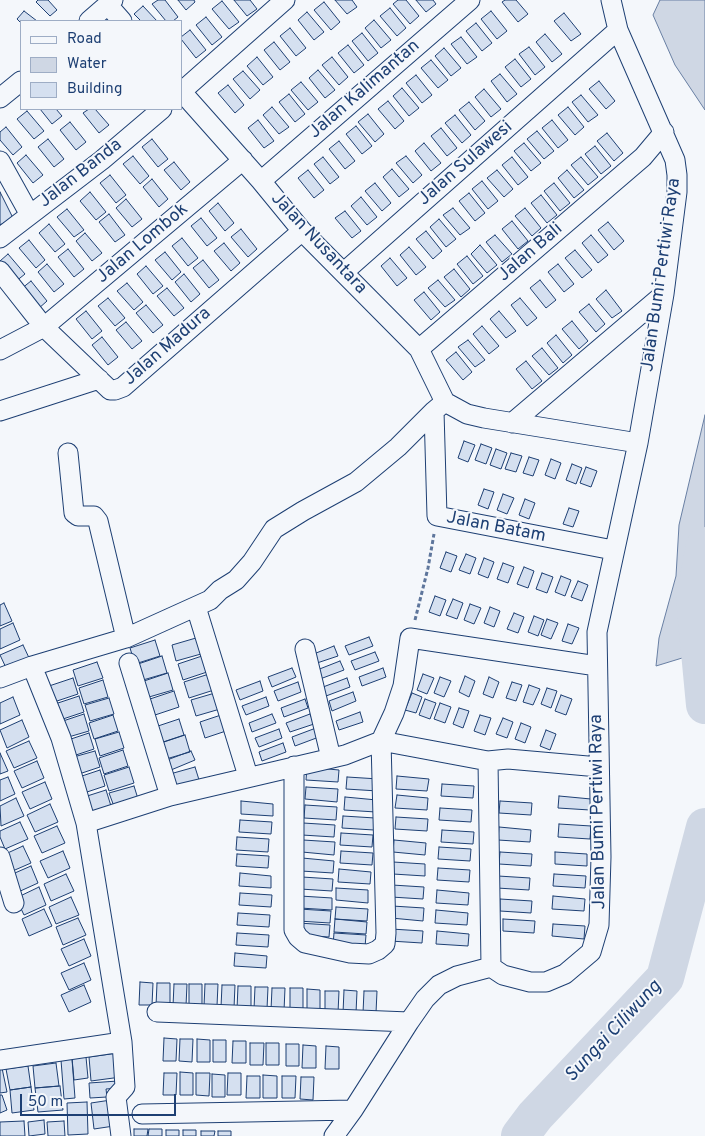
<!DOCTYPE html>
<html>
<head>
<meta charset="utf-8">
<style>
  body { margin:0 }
  #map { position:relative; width:705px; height:1136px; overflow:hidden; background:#f4f7fb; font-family:Overpass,sans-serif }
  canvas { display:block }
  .legend { position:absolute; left:20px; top:20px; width:162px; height:90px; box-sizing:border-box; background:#f4f7fb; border:1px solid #9eadc5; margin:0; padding:6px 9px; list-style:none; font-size:15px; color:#1d3f73 }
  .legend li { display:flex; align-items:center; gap:10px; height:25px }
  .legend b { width:25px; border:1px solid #9eadc5 }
  .scale { position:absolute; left:20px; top:1094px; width:156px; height:22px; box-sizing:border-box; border:2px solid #1d3f73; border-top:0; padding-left:6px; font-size:15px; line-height:18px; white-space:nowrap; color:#1d3f73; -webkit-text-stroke:4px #f4f7fb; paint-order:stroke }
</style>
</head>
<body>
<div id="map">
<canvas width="705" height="1136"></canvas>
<ul class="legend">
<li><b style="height:6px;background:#f4f7fb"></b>Road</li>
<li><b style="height:14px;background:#cfd7e4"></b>Water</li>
<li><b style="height:14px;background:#d5e0f0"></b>Building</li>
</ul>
<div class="scale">50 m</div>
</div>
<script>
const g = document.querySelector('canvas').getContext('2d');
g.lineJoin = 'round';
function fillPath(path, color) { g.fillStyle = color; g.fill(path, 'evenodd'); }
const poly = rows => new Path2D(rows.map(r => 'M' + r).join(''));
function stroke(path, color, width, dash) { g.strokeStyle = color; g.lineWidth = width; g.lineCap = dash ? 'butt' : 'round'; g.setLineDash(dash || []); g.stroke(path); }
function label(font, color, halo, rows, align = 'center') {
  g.font = font + ' Overpass,sans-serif'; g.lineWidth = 4; g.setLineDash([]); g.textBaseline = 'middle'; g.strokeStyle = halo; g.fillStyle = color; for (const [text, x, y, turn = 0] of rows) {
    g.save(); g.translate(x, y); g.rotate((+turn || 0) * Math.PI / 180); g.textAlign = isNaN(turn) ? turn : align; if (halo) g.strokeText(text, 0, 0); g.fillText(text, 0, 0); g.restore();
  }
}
const water = poly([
  [660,0,705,0,705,110,675,65,653,15,660,0],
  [705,415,705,651,656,666,659,638,676,576,679,525,705,415]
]);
fillPath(water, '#cfd7e4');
stroke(water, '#687fa3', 1);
stroke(poly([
  [705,546,695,599,705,705],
  [520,1136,535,1116,665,978,705,827]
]), '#cfd7e4', 38);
const building = poly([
  [38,0,48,0,57,10,50,16,36,2,38,0],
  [158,0,165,0,178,17,173,21,166,21,152,4,158,0],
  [178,0,194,0,195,2,186,10,178,0],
  [234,0,250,0,257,9,247,16,234,0],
  [335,0,352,0,357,7,347,14,335,0],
  [398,0,406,0,419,16,410,24,393,4,398,0],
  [416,0,433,0,436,4,426,12,416,0],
  [505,0,516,0,528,14,518,22,502,2,505,0],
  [222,1,239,22,229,29,212,9,222,1],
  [324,2,340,22,331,30,314,10,324,2],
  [143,6,157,21,141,21,134,14,143,6],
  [390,8,406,28,397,36,380,16,390,8],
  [24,11,37,21,21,21,21,23,17,19,24,11],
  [491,11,507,31,497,39,481,19,491,11],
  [307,12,324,32,314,40,298,20,307,12],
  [564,13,581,34,571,41,554,21,564,13],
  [206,17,222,37,212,45,196,25,206,17],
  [374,20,391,40,381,48,365,28,374,20],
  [476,23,492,43,482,51,466,31,476,23],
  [290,28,306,48,296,56,280,36,290,28],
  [190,30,206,50,196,58,181,39,181,37,190,30],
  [362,33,378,53,368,61,352,41,362,33],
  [545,34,562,54,552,62,536,42,545,34],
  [461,37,477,57,467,64,451,44,461,37],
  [274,42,290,62,280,70,264,50,274,42],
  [348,45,364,65,354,73,338,53,348,45],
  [529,47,545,67,535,75,519,54,529,47],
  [444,48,461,68,451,76,435,56,444,48],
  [257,57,273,77,263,85,247,66,257,57],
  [332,57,348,77,339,85,322,65,332,57],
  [515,59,531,79,521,87,505,67,515,59],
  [431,60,448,80,438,88,421,68,431,60],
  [318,70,335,90,325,98,309,78,318,70],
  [243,71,260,90,250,99,233,79,243,71],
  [500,74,517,94,507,102,491,81,500,74],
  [416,75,432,95,422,103,406,83,416,75],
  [599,81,615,101,606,109,589,89,599,81],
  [301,82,318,102,308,110,291,90,301,82],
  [228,85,244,105,235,113,218,93,228,85],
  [402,88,419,108,409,116,393,96,402,88],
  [484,89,501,109,491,117,475,97,484,89],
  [289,94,305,114,295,122,279,102,289,94],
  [581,95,598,115,588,122,572,102,581,95],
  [388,101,404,121,395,129,378,109,388,101],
  [469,102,485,121,475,130,459,110,469,102],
  [272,107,289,127,279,134,263,115,272,107],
  [568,107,584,127,575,135,558,115,568,107],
  [40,109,56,109,62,116,52,124,40,109],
  [89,109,95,109,109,125,99,133,83,113,89,109],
  [27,111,44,131,34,139,17,119,27,111],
  [368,114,384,134,375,142,358,122,368,114],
  [455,115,471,135,462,143,445,123,455,115],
  [258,120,274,141,264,148,248,128,258,120],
  [552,120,568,140,558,148,542,128,552,120],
  [70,122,86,142,76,150,60,130,70,122],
  [356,126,372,146,362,154,346,134,356,126],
  [6,127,22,147,13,155,0,140,0,132,6,127],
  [441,128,457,148,447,156,431,136,441,128],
  [537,131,554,151,544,159,527,139,537,131],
  [607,133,623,153,614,161,597,141,607,133],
  [48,139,64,159,54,167,38,147,48,139],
  [152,139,168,159,158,167,142,147,152,139],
  [339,141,355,161,345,169,329,149,339,141],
  [424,143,441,163,431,171,415,151,424,143],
  [524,143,541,163,531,171,514,151,524,143],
  [595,146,611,166,601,174,585,154,595,146],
  [26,155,43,175,33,183,17,163,26,155],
  [133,156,149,176,140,184,123,164,133,156],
  [406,156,422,175,413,183,396,163,406,156],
  [323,157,339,177,330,184,314,164,323,157],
  [512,157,528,177,518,185,502,165,512,157],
  [581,157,598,177,588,185,571,165,581,157],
  [174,162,190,182,181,190,164,170,174,162],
  [392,169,409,189,399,197,383,177,392,169],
  [308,170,324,190,314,198,298,178,308,170],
  [497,170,513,189,504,197,487,178,497,170],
  [567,170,584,190,574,198,558,178,567,170],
  [110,175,126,195,116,203,100,183,110,175],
  [152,179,168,199,159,207,143,187,152,179],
  [482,181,498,201,488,209,472,189,482,181],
  [375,183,391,203,382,211,365,191,375,183],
  [554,183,570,203,560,211,544,191,554,183],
  [0,192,13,218,0,225,0,192],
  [90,192,106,212,96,220,80,201,90,192],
  [469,193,485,213,475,221,459,201,469,193],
  [541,195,557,215,547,223,531,203,541,195],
  [361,197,377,217,367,225,351,206,361,197],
  [126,199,142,219,132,227,116,208,126,199],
  [218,203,234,223,225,231,209,211,218,203],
  [453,208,470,228,460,235,443,215,453,208],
  [525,208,541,228,532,236,515,216,525,208],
  [67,209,84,230,74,237,57,217,67,209],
  [345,211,361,231,352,238,335,218,345,211],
  [109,214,125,235,115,242,99,222,109,214],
  [201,218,217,238,207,246,191,226,201,218],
  [439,219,456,239,446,247,430,227,439,219],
  [512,221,528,241,518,249,502,229,512,221],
  [608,222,624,241,614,250,598,230,608,222],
  [49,224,65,244,55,252,39,233,49,224],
  [241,229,257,249,248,257,231,237,241,229],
  [426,231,442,251,433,259,416,239,426,231],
  [85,233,102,253,92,261,76,241,85,233],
  [495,235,512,254,502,262,486,242,495,235],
  [591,235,608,255,598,263,582,243,591,235],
  [182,238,198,258,188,266,172,246,182,238],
  [29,240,45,260,36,268,19,248,29,240],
  [224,243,240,263,231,271,214,251,224,243],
  [480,245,497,265,487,273,471,254,480,245],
  [409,247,426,267,416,275,400,255,409,247],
  [68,249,84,269,74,277,58,257,68,249],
  [575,250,592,270,582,278,565,258,575,250],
  [165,252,181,272,172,280,155,260,165,252],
  [8,254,25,274,15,282,0,264,0,261,8,254],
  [467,256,483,276,473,284,457,264,467,256],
  [390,258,407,278,397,286,381,266,390,258],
  [203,260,219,280,209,288,193,268,203,260],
  [47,264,64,284,54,292,38,272,47,264],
  [558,264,574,284,564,292,548,272,558,264],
  [146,266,163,286,153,294,137,274,146,266],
  [454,269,470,289,461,297,444,277,454,269],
  [184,274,200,294,191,302,175,282,184,274],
  [438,280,455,300,445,307,428,288,438,280],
  [540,280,556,300,546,308,530,288,540,280],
  [31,281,47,301,38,309,21,289,31,281],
  [127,283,143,302,134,310,117,291,127,283],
  [167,288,184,308,174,316,157,296,167,288],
  [606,290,622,311,612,318,596,299,606,290],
  [424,292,440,312,431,320,414,300,424,292],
  [108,298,125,318,115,326,98,306,108,298],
  [520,298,537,318,527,326,511,305,520,298],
  [589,304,605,324,596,332,579,312,589,304],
  [146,305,163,325,153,333,136,313,146,305],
  [86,311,102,331,92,339,76,319,86,311],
  [499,311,516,331,506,338,490,319,499,311],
  [572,321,588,341,579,349,562,329,572,321],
  [126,322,142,341,132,349,116,330,126,322],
  [482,326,499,346,489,354,473,334,482,326],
  [556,335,572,355,563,363,547,343,556,335],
  [102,337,118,357,108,365,92,345,102,337],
  [468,340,485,360,475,367,458,347,468,340],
  [542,348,558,368,549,375,532,356,542,348],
  [456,352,472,372,463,380,446,360,456,352],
  [526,361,542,381,532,389,516,369,526,361],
  [464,441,475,445,468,462,458,458,464,441],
  [481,444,492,448,486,464,475,460,481,444],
  [496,449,507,453,501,469,490,465,496,449],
  [511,453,522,456,516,472,505,469,511,453],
  [529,457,539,460,533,476,523,473,529,457],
  [551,459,561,463,555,479,545,475,551,459],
  [572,464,582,468,576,484,566,480,572,464],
  [586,467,597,471,591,487,580,483,586,467],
  [484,489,494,492,488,509,478,505,484,489],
  [503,494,514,498,507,514,497,510,503,494],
  [525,499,535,503,529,519,519,515,525,499],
  [569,508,579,511,573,527,563,524,569,508],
  [446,552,457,556,451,572,440,568,446,552],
  [466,554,476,558,470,574,459,570,466,554],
  [484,558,494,562,488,578,478,574,484,558],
  [503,563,514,567,508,583,497,579,503,563],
  [524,567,534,571,528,588,517,584,524,567],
  [542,573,553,577,547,593,536,589,542,573],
  [561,576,571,580,565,596,555,592,561,576],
  [578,581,588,585,582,601,571,597,578,581],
  [435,596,446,600,440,616,429,612,435,596],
  [453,599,463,603,457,619,446,615,453,599],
  [4,603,12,621,0,626,0,605,4,603],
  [470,604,481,608,474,624,464,620,470,604],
  [490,607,500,611,494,627,484,623,490,607],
  [514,613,524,617,518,633,507,629,514,613],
  [534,616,544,620,538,636,528,632,534,616],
  [547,619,558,623,551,639,541,635,547,619],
  [13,623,20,640,0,649,0,629,13,623],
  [568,624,579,628,572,644,562,641,568,624],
  [369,637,373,646,349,655,345,646,369,637],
  [196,638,201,654,176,661,172,645,196,638],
  [155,640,160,656,135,664,130,648,155,640],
  [23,645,31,662,8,672,0,655,23,645],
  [334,646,338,656,314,664,311,655,334,646],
  [375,652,379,661,355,670,351,661,375,652],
  [162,656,167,673,143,680,138,664,162,656],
  [202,656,207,672,183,680,178,664,202,656],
  [340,661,344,670,320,679,317,670,340,661],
  [97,662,103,678,78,686,73,670,97,662],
  [292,668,296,677,272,687,268,677,292,668],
  [383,668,386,677,362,686,359,677,383,668],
  [168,673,173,690,149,697,144,681,168,673],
  [209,674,214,690,189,698,184,682,209,674],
  [423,674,434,678,427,694,417,690,423,674],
  [465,676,475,681,469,697,459,692,465,676],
  [440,677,451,681,444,697,434,693,440,677],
  [489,677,499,682,493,698,483,694,489,677],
  [73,678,78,694,54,702,49,686,73,678],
  [347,678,350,687,326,696,323,687,347,678],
  [103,680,108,697,84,704,79,688,103,680],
  [260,681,263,691,240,700,236,690,260,681],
  [298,682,301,692,278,701,274,691,298,682],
  [512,682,522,685,516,701,506,698,512,682],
  [529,685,540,689,533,705,523,702,529,685],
  [547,688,557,691,551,708,541,704,547,688],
  [174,691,179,707,155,715,150,699,174,691],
  [353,692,356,701,332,711,329,701,353,692],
  [215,693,220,709,196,716,191,700,215,693],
  [412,693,422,697,416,713,405,710,412,693],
  [561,695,572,699,566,715,555,711,561,695],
  [79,696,84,712,60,720,55,704,79,696],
  [13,697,20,715,0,724,0,703,13,697],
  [266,697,269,706,246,715,242,706,266,697],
  [109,698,114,714,90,721,85,705,109,698],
  [305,699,308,708,284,717,281,708,305,699],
  [425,699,436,703,430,719,419,715,425,699],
  [440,703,451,707,445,723,434,719,440,703],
  [459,708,469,711,463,728,453,724,459,708],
  [360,712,363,722,339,730,336,721,360,712],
  [84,714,89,731,65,738,60,722,84,714],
  [224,714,229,730,205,738,200,722,224,714],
  [272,714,276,723,252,732,249,723,272,714],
  [310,714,314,724,290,732,286,723,310,714],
  [113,715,118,731,94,739,89,723,113,715],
  [480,715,491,718,485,735,474,731,480,715],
  [503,718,513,722,507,738,496,734,503,718],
  [179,719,184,735,160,743,155,727,179,719],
  [22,720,29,737,7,748,0,730,22,720],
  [521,723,531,727,525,743,515,739,521,723],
  [316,728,319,737,295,746,292,737,316,728],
  [279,729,282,738,259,747,255,738,279,729],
  [546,730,556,734,550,750,540,746,546,730],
  [119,732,124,748,100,756,95,739,119,732],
  [89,733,94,749,70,757,65,741,89,733],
  [185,735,190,752,166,759,161,743,185,735],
  [29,741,37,758,14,768,6,751,29,741],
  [283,743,286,752,262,761,259,752,283,743],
  [123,750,128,766,104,774,99,758,123,750],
  [95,751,100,767,76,775,70,758,95,751],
  [191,751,195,760,171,770,167,760,191,751],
  [0,753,8,771,0,774,0,753],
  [37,761,44,778,22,788,14,771,37,761],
  [129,767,134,783,109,791,104,775,129,767],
  [195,767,200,783,176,790,170,774,195,767],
  [307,767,339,770,338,782,306,780,307,767],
  [100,770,105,786,81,794,76,778,100,770],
  [397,776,429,779,427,791,396,789,397,776],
  [8,777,15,794,0,801,0,780,8,777],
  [347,777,379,779,378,791,346,789,347,777],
  [45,782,52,799,30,809,22,792,45,782],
  [442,784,474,786,473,798,441,796,442,784],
  [134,786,139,802,115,809,109,793,134,786],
  [306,787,338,789,337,802,305,799,306,787],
  [106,790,111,806,87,814,81,798,106,790],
  [397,795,428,798,427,810,395,808,397,795],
  [559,796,591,799,590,810,558,808,559,796],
  [345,797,377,800,376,812,344,810,345,797],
  [16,798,24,816,1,826,0,806,16,798],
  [241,801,273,804,273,816,241,814,241,801],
  [500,801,532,803,531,815,499,813,500,801],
  [50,804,58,822,35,832,27,815,50,804],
  [305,805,337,807,336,820,304,818,305,805],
  [440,808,472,810,471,822,439,820,440,808],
  [343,816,375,818,374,830,342,828,343,816],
  [396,817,428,819,427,831,395,829,396,817],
  [240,820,272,822,271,834,239,832,240,820],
  [20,822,28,839,5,849,0,837,0,831,20,822],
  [303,823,335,825,334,837,302,835,303,823],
  [559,824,591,826,590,839,558,837,559,824],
  [57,826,65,843,42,853,34,836,57,826],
  [499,827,531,830,530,842,498,840,499,827],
  [442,830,474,832,473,844,441,842,442,830],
  [341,833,373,835,372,847,340,845,341,833],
  [237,837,269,839,268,852,236,850,237,837],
  [303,840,335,842,334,855,302,852,303,840],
  [394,840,426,843,425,855,393,852,394,840],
  [23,846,31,863,8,873,1,856,23,846],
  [439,847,471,849,470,861,438,859,439,847],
  [63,851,70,868,48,878,40,861,63,851],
  [341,851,373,853,372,865,340,863,341,851],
  [500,852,532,854,531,866,499,864,500,852],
  [555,852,587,854,587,866,555,864,555,852],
  [237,854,269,856,268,868,236,866,237,854],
  [302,858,334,861,333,873,301,871,302,858],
  [393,862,425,864,425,876,393,874,393,862],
  [31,866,38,883,16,893,8,876,31,866],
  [438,868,470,870,469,882,437,880,438,868],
  [339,869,371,872,370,884,338,882,339,869],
  [240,873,271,876,271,888,239,886,240,873],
  [66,874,74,891,51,901,44,884,66,874],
  [554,874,586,876,585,888,553,886,554,874],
  [498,876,530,878,529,890,497,888,498,876],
  [302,877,333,879,332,891,300,889,302,877],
  [392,885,424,887,423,899,391,897,392,885],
  [39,887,46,905,24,915,16,898,39,887],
  [336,888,368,890,368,903,336,900,336,888],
  [437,890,469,893,468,905,436,903,437,890],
  [240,893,272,895,271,907,239,905,240,893],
  [300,896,332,898,332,910,300,908,300,896],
  [553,896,585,899,584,911,552,909,553,896],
  [71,897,79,915,56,924,49,907,71,897],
  [500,899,532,901,531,913,500,911,500,899],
  [392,906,424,908,423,921,391,918,392,906],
  [336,907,368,909,367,921,335,919,336,907],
  [44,909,52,926,29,936,22,919,44,909],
  [299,909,331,911,330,923,298,921,299,909],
  [436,910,468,913,467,925,435,923,436,910],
  [238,913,270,915,269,927,237,925,238,913],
  [78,918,86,935,63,945,56,927,78,918],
  [335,919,367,922,366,934,334,932,335,919],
  [503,919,535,921,534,933,503,931,503,919],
  [298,923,330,925,329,937,297,935,298,923],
  [553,924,585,926,584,939,552,936,553,924],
  [391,929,423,931,422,943,390,941,391,929],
  [437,931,469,934,468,946,436,944,437,931],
  [237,933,269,935,268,947,236,945,237,933],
  [334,933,366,935,365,947,333,945,334,933],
  [84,939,91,956,69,966,61,949,84,939],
  [235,953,267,956,266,968,234,966,235,953],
  [84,963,91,980,69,990,61,973,84,963],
  [140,982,153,983,152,1005,139,1005,140,982],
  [157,983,170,983,170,1006,156,1006,157,983],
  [174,984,187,984,186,1006,173,1006,174,984],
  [189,984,202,984,202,1006,189,1006,189,984],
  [205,984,218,984,217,1006,204,1006,205,984],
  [84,985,91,1002,69,1012,61,995,84,985],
  [222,985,235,985,234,1008,221,1007,222,985],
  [238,986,251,986,251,1009,237,1009,238,986],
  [255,987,268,987,267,1009,254,1009,255,987],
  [272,988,285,988,284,1011,271,1010,272,988],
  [290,988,303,988,303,1010,290,1010,290,988],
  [307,989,320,990,320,1012,307,1012,307,989],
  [344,990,357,991,356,1013,343,1013,344,990],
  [325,991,339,991,338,1013,325,1013,325,991],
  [364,991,377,991,376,1013,363,1013,364,991],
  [164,1038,177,1039,176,1061,163,1061,164,1038],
  [180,1039,193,1039,192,1062,179,1061,180,1039],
  [197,1039,210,1040,210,1062,197,1062,197,1039],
  [213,1040,226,1040,226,1062,213,1062,213,1040],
  [233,1041,246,1041,246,1063,232,1063,233,1041],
  [250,1043,264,1043,263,1065,250,1065,250,1043],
  [266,1043,279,1043,279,1065,266,1065,266,1043],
  [286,1044,299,1044,299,1066,286,1066,286,1044],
  [303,1045,316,1046,316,1068,302,1068,303,1045],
  [326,1046,339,1047,339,1069,325,1069,326,1046],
  [118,1053,121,1077,91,1081,89,1057,118,1053],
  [86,1057,88,1078,74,1080,72,1058,86,1057],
  [72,1059,75,1098,64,1099,61,1060,72,1059],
  [56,1063,59,1086,35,1088,33,1066,56,1063],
  [28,1066,31,1087,10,1090,6,1069,28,1066],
  [2,1068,7,1092,0,1093,0,1069,2,1068],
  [180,1072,193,1073,193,1095,180,1095,180,1072],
  [164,1073,177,1073,176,1095,163,1095,164,1073],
  [196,1073,210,1073,209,1096,196,1095,196,1073],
  [228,1073,241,1073,241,1095,227,1095,228,1073],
  [212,1074,225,1075,225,1097,212,1097,212,1074],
  [263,1075,277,1076,277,1098,263,1098,263,1075],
  [247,1076,260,1076,260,1098,246,1098,247,1076],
  [282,1076,296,1076,295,1098,282,1098,282,1076],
  [301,1077,314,1077,313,1100,300,1099,301,1077],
  [118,1081,119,1088,106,1089,107,1097,90,1098,89,1083,118,1081],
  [60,1086,63,1110,38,1112,35,1088,60,1086],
  [31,1087,34,1110,12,1113,10,1090,31,1087],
  [0,1095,2,1095,7,1110,0,1113,0,1095],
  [111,1100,114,1126,94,1129,91,1103,111,1100],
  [87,1102,88,1134,68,1135,67,1103,87,1102],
  [44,1120,45,1134,29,1136,28,1122,44,1120],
  [24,1121,25,1136,0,1136,0,1122,24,1121],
  [64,1121,65,1136,48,1136,47,1122,64,1121],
  [134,1129,148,1129,147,1136,134,1136,134,1129],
  [149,1129,162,1129,162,1136,148,1136,149,1129],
  [166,1130,179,1130,179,1136,166,1136,166,1130],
  [183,1130,196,1130,196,1136,183,1136,183,1130],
  [201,1131,215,1131,214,1136,201,1136,201,1131],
  [218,1131,231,1131,231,1136,218,1136,218,1131]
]);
fillPath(building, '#d5e0f0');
stroke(building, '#1d3f73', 1);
const minor = poly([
  [107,4,122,21],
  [89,21,113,0],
  [181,91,261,181,302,231,419,349,445,402],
  [181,92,285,0],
  [0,98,21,81],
  [0,161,30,215],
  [261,181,470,0],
  [0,238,102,160,162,109],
  [0,271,44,327,110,390,115,390,123,387,302,231],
  [344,272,618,30],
  [419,349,643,157,664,132],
  [0,350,44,327,243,160],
  [445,402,467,414,484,418,638,443],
  [440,406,434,411,437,516,613,550],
  [0,411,99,379],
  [512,423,664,294],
  [68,453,74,513,78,516,94,516,98,521,126,638],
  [196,607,248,776],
  [305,649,331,758],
  [129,663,170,796],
  [32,666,61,738,86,823,122,1042,125,1087,116,1097,121,1136],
  [0,678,32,666,126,638,210,600,220,590,236,580,252,562,274,529,303,511,356,482,398,447,434,411],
  [488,761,491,967],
  [294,766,294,930,298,937,305,943,350,953,369,954,378,950,385,944,386,933,381,741,394,713,403,686,410,638,597,666],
  [86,823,170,796,345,755,381,741,488,761,508,759,599,767],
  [0,857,14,903],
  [157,1012,409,1022],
  [0,1060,122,1042],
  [142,1114,353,1110],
  [334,1136,353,1110,409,1022,425,999,439,985,457,976,491,967,503,975,530,982,546,982,565,974,591,952,599,925,601,857,597,632,638,443,664,294,677,192,677,175,675,160,618,30,611,0]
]);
stroke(minor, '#1d3f73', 21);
stroke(poly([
  [415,620,428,568,434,534]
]), '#5e769c', 3, [4, 2.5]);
stroke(minor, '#f4f7fb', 19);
label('18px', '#1d3f73', '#f4f7fb', [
  ["Jalan Kalimantan",365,90,-41],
  ["Jalan Sulawesi",466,164,-41],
  ["Jalan Banda",81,174,-38],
  ["Jalan Lombok",143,244,-40],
  ["Jalan Nusantara",318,244,47],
  ["Jalan Bali",531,253,-41],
  ["Jalan Bumi Pertiwi Raya",662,275,-82],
  ["Jalan Madura",168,347,-41],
  ["Jalan Batam",496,528,11],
  ["Jalan Bumi Pertiwi Raya",599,812,-91]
]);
label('italic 19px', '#1d3f73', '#f4f7fb', [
  ["Sungai Ciliwung",614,1032,-47]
]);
</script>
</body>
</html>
